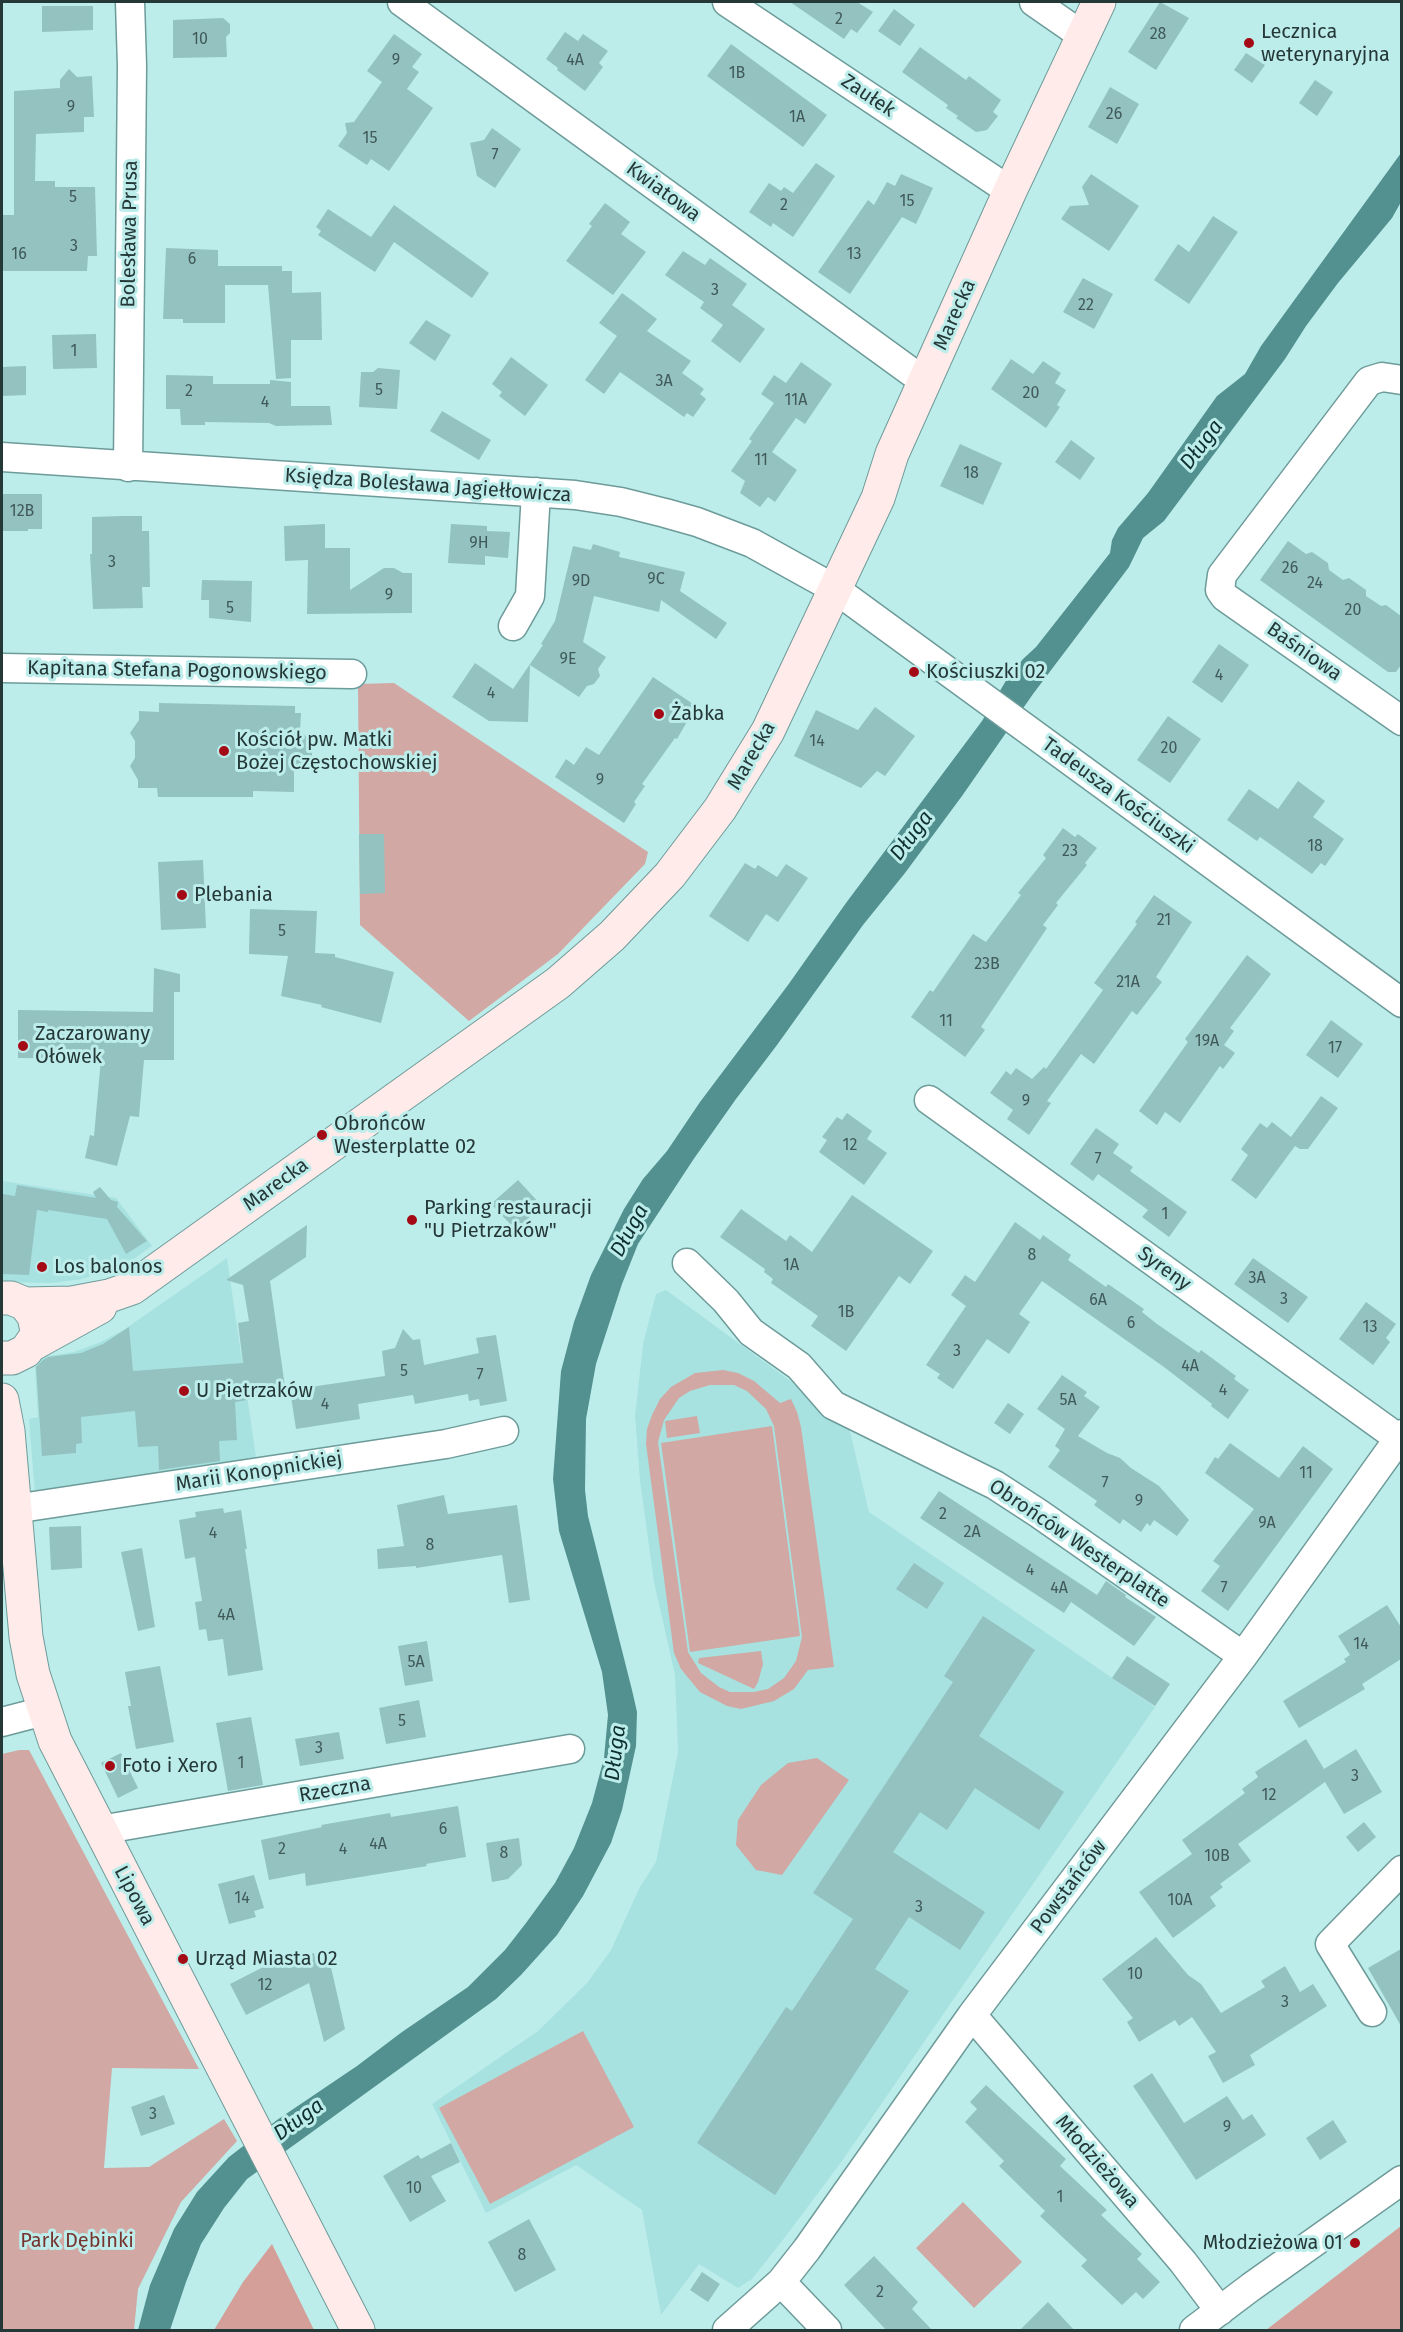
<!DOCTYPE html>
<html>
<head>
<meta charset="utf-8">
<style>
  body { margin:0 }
  #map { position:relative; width:1403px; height:2332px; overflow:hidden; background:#bdedeb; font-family:"Fira Sans",sans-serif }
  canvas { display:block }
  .frame { position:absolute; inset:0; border:3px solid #253838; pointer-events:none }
</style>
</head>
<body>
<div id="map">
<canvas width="1403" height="2332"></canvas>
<div class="frame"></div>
</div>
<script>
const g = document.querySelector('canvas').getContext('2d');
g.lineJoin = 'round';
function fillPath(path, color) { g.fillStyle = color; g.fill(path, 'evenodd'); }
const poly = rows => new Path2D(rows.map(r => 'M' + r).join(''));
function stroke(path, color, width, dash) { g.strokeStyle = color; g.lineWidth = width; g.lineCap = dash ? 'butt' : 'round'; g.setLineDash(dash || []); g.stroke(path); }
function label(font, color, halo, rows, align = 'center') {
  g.font = font + ' "Fira Sans",sans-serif'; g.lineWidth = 6; g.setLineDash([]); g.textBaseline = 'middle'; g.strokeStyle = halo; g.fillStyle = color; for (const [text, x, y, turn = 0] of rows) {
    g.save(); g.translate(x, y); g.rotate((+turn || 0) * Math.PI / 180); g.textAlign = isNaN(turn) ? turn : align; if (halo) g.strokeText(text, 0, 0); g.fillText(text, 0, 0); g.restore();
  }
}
fillPath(poly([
  [2,1181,116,1198,152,1246,125,1265,82,1279,52,1283,2,1282],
  [227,1258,257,1464,35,1494,29,1419,38,1417,35,1365,41,1357,74,1352,101,1342,125,1329],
  [666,1290,848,1423,869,1512,1155,1707,842,2161,786,2236,752,2279,738,2288,699,2264,661,2315,642,2210,576,2165,486,2213,432,2104,538,2031,587,1983,611,1950,640,1887,656,1862,678,1752,675,1675,654,1582,640,1481,635,1416,643,1344,656,1294]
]), '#a7e2e0');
fillPath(poly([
  [394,683,648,852,645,864,558,954,469,1021,360,925,358,684],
  [723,1370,738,1373,754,1381,780,1403,791,1399,797,1412,801,1427,834,1667,808,1670,794,1689,774,1701,741,1709,727,1706,700,1692,681,1669,674,1653,646,1444,647,1429,652,1415,660,1399,671,1387,695,1373],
  [710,1385,734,1385,747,1391,766,1409,774,1426,802,1637,796,1661,784,1678,768,1689,754,1692,730,1692,719,1687,701,1673,688,1652,658,1442,664,1420,679,1398,690,1391],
  [697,1416,700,1433,667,1438,665,1421],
  [772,1426,800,1636,690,1652,661,1443],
  [761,1651,763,1664,758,1682,754,1689,698,1663,699,1658],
  [19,1750,29,1750,199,2069,112,2068,104,2168,149,2167,224,2119,237,2141,181,2202,138,2289,134,2330,2,2330,2,1754],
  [817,1758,849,1780,782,1875,756,1870,736,1845,738,1820,761,1785,788,1763],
  [583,2031,634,2127,490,2204,439,2108],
  [963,2202,1022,2262,974,2308,916,2248]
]), '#d1a8a3');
fillPath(poly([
  [1401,2226,1401,2330,1266,2330],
  [272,2244,314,2330,214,2330,243,2282]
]), '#d49f99');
fillPath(poly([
  [1401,153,1401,202,1392,218,1338,283,1306,326,1285,359,1164,521,1143,538,1129,567,1033,694,962,796,905,873,863,925,777,1045,736,1099,693,1160,638,1244,622,1284,596,1364,586,1419,585,1490,588,1516,632,1690,637,1712,636,1746,622,1810,611,1843,583,1896,557,1935,521,1975,496,1999,247,2179,224,2208,201,2244,186,2282,170,2330,138,2330,150,2285,174,2229,197,2192,229,2157,277,2120,357,2066,402,2032,468,1987,505,1950,526,1923,555,1883,574,1848,592,1803,604,1758,608,1715,602,1672,559,1531,553,1479,561,1371,574,1322,591,1275,624,1209,643,1179,667,1151,700,1102,788,985,846,903,982,721,1007,679,1023,659,1036,647,1110,553,1112,540,1118,528,1148,493,1217,396,1245,374,1261,346]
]), '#52918f');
fillPath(poly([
  [790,2,857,2,873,12,857,33,851,29,844,39],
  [1160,2,1189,18,1156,70,1128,52],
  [42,6,93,6,93,30,42,32],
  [894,9,915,25,900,46,878,31],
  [223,18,230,24,230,33,226,37,227,57,173,58,173,20],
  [565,32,578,41,583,34,608,51,599,63,603,67,585,91,557,70,558,68,546,59],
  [394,34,422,54,412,67,419,72,407,89,433,108,389,171,371,159,367,165,338,146,347,133,345,123,354,122,382,82,367,71],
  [731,44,827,115,803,147,707,76],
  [920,47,966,80,969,76,1001,100,993,112,998,116,987,130,976,132,956,118,958,116,946,108,948,105,902,72],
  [1246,53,1265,65,1252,83,1234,70],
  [69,69,77,77,92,76,94,117,84,117,84,132,36,134,35,181,55,181,55,187,95,187,97,256,88,256,87,271,2,271,2,215,14,215,14,91,60,88,60,80],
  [1315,80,1333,92,1317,116,1299,103],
  [1110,87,1139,104,1117,144,1088,127],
  [492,128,521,149,495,188,477,176,470,143,484,140],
  [816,163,835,176,793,237,773,223,771,227,749,212,769,183,781,191,784,187,793,193],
  [901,174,933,188,916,224,902,217,850,294,818,272,868,200,874,205,887,182,895,186],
  [1091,174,1139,206,1109,251,1061,219,1070,206,1089,205,1082,187],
  [605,203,630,222,621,234,646,252,613,295,566,261,592,226,589,224],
  [394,205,489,273,472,298,394,242,375,272,318,235,321,231,316,227,328,209,371,237],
  [1213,216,1238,232,1189,304,1154,280,1178,244,1189,252],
  [166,248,218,250,218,266,282,266,282,271,292,271,292,293,321,292,322,340,291,340,291,378,276,379,268,285,225,285,225,323,183,323,183,319,163,319],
  [683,251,705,265,710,258,747,284,732,305,765,329,740,363,711,341,723,325,700,308,704,302,665,275],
  [1083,278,1113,294,1094,329,1063,312],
  [622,293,657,319,647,331,691,361,682,373,704,389,700,394,706,399,693,417,687,413,684,417,620,372,604,394,585,380,617,336,599,323],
  [426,320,451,335,435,361,409,343],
  [96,334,97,368,53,369,52,335],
  [511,357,548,385,525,416,499,396,502,392,492,384],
  [1011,359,1033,374,1043,361,1061,373,1055,383,1066,390,1057,405,1060,407,1046,428,991,389],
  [801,362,832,384,805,424,796,418,772,452,797,470,775,502,768,497,760,507,740,493,745,481,731,471,752,441,749,439,774,403,761,394,774,375,786,383],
  [26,366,26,395,2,396,2,367],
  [378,368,400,370,397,409,359,407,361,372,373,372],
  [166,375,213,376,213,384,270,384,270,380,291,382,291,406,330,406,332,425,276,426,269,423,205,422,205,425,181,425,180,409,166,409],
  [442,411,491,440,479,460,430,431],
  [1071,440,1095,458,1080,480,1055,462],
  [960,444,1002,463,983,505,940,486],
  [2,494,42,494,42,529,28,529,28,531,2,531],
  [121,516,142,516,142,531,149,531,150,587,142,587,143,608,93,609,90,554,92,554,92,517],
  [325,524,325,548,350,548,350,590,384,568,394,568,403,573,412,573,412,613,307,614,308,560,285,561,284,526],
  [451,524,487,526,487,531,510,532,508,558,485,556,485,565,448,563],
  [1288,541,1306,554,1312,552,1328,563,1329,570,1343,580,1349,578,1366,590,1366,596,1381,606,1386,605,1401,616,1401,665,1396,672,1388,672,1260,580],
  [593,544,620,552,619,557,685,572,680,591,727,623,716,639,661,600,659,612,594,596,583,642,606,657,598,669,600,676,594,684,587,686,579,697,530,665,528,722,489,721,452,697,475,663,513,689,543,645,541,644,555,621,573,546,591,550],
  [202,580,252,581,251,622,209,618,209,600,201,600],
  [1219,644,1249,665,1222,703,1192,682],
  [653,677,696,706,677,739,675,738,642,784,645,786,634,802,636,804,624,823,555,777,566,759,574,765,586,747,599,755],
  [159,703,295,706,295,713,301,713,300,731,311,741,313,747,311,761,294,772,294,792,253,791,253,797,158,797,157,788,138,788,138,780,130,766,135,758,135,741,130,733,139,720,139,711,159,712],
  [875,707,915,736,885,776,877,771,861,788,794,756,816,710,858,730],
  [1168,716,1201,739,1170,783,1137,760],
  [1298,781,1325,801,1313,817,1344,839,1325,866,1321,863,1312,874,1260,837,1257,841,1227,820,1249,789,1278,809],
  [1063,828,1075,837,1078,834,1097,848,1085,863,1087,865,1056,903,1058,905,1043,925,1047,928,981,1027,985,1030,965,1057,911,1017,930,990,933,992,973,934,986,942,1021,895,1018,893,1046,858,1043,855],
  [359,834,384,834,385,893,360,894],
  [203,860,206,928,161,930,158,862],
  [745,863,755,869,758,865,777,877,786,864,808,878,778,922,766,914,748,942,709,916],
  [1154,895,1192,922,1156,977,1162,982,1137,1015,1132,1011,1094,1064,1081,1054,1047,1101,1051,1103,1029,1135,1007,1119,1013,1110,990,1093,1006,1071,1011,1075,1016,1068,1032,1079,1044,1067,1046,1069,1103,990,1094,983,1137,924,1135,922],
  [250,909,317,911,315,953,335,954,335,957,394,972,381,1023,321,1007,322,1005,281,996,288,956,249,954],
  [1247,955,1271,974,1230,1028,1234,1031,1224,1045,1235,1053,1223,1069,1220,1066,1180,1123,1165,1112,1157,1125,1139,1111,1188,1042,1185,1039],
  [154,968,180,974,180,992,174,992,174,1060,144,1060,139,1117,130,1116,117,1166,85,1158,90,1135,94,1136,101,1059,18,1058,18,1010,153,1012],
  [1331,1020,1363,1044,1338,1078,1306,1055],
  [1321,1096,1338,1108,1308,1149,1300,1149,1295,1146,1256,1199,1231,1180,1248,1155,1241,1149,1260,1123,1267,1128,1272,1122,1291,1137],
  [847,1113,872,1131,867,1139,887,1153,864,1185,819,1152,827,1140,822,1137,837,1117,842,1120],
  [1096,1128,1119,1144,1113,1153,1133,1167,1130,1171,1187,1212,1169,1237,1142,1217,1148,1210,1098,1174,1093,1181,1070,1164],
  [518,1180,542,1206,516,1230,491,1204],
  [17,1185,96,1198,93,1192,100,1187,111,1200,118,1202,117,1207,147,1241,126,1254,107,1219,48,1210,48,1212,37,1210,29,1275,2,1274,2,1194,15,1196],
  [852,1195,933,1251,910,1284,899,1276,846,1351,811,1326,818,1316,771,1283,773,1279,764,1272,765,1269,720,1237,741,1209,786,1241,790,1235,812,1252],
  [1015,1222,1040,1240,1043,1235,1071,1255,1068,1260,1106,1287,1108,1284,1144,1309,1142,1312,1157,1324,1199,1353,1201,1350,1236,1376,1234,1379,1249,1390,1228,1419,1211,1406,1212,1404,1164,1367,1042,1281,1019,1314,1030,1322,1009,1354,987,1339,953,1389,937,1378,940,1374,926,1365,966,1306,951,1295,965,1275,975,1282],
  [307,1225,306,1257,270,1281,286,1394,235,1402,237,1440,219,1441,220,1461,159,1470,158,1446,138,1447,135,1411,81,1417,82,1443,76,1444,76,1453,42,1456,36,1367,43,1360,48,1357,81,1353,103,1344,129,1327,133,1371,243,1363,238,1323,249,1321,243,1285,226,1280],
  [1253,1258,1308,1297,1288,1323,1234,1284],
  [1366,1302,1396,1324,1386,1338,1390,1342,1373,1365,1339,1339],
  [403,1329,413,1340,420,1339,424,1365,479,1353,476,1338,496,1335,507,1401,480,1406,479,1399,469,1401,468,1394,415,1404,413,1395,358,1404,360,1419,296,1429,290,1390,385,1376,382,1351,395,1348],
  [1062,1375,1087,1392,1084,1396,1100,1407,1078,1436,1107,1453,1120,1458,1131,1468,1159,1486,1189,1520,1177,1536,1154,1520,1150,1526,1147,1523,1141,1532,1123,1519,1120,1524,1094,1505,1097,1501,1048,1467,1060,1450,1055,1446,1065,1429,1037,1409],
  [1008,1403,1024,1414,1010,1434,994,1423],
  [1230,1443,1279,1478,1303,1446,1333,1469,1228,1611,1201,1591,1220,1566,1213,1561,1254,1509,1205,1473,1215,1457,1218,1459],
  [939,1491,1097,1595,1106,1581,1126,1595,1125,1597,1156,1617,1134,1646,1071,1602,1064,1613,920,1518],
  [444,1495,448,1514,517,1505,530,1600,509,1603,502,1555,416,1568,416,1566,378,1569,377,1549,404,1546,397,1505],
  [223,1508,224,1513,241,1510,247,1549,245,1549,263,1670,228,1676,223,1639,208,1641,206,1629,199,1630,195,1602,202,1601,195,1557,185,1559,179,1520,196,1517,195,1512],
  [81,1526,82,1568,51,1570,49,1527],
  [142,1548,155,1627,138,1631,121,1552],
  [914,1563,944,1583,927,1609,896,1589],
  [1387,1605,1401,1627,1401,1659,1362,1684,1365,1689,1299,1728,1283,1701,1346,1662,1344,1659,1350,1655,1338,1636],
  [983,1616,1035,1650,979,1736,1064,1792,1039,1830,975,1788,947,1830,920,1812,893,1852,985,1912,960,1950,909,1917,875,1969,909,1991,775,2195,697,2143,786,2007,792,2011,853,1919,813,1893,953,1682,944,1676],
  [427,1641,433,1681,405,1686,398,1646],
  [1127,1656,1170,1684,1155,1706,1112,1678],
  [160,1666,174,1742,136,1749,128,1706,131,1706,125,1672],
  [419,1700,426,1737,386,1744,379,1708],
  [251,1717,263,1785,228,1791,216,1723],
  [339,1732,344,1759,300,1766,295,1739],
  [1306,1739,1324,1769,1356,1749,1382,1792,1344,1814,1325,1782,1238,1844,1251,1861,1220,1884,1223,1887,1210,1897,1216,1906,1173,1938,1139,1892,1192,1854,1182,1840,1245,1793,1242,1789,1258,1777,1255,1772],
  [121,1753,138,1788,118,1798,101,1763],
  [458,1806,466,1857,426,1864,427,1866,306,1886,305,1873,269,1880,261,1840,322,1827,321,1825,390,1813,391,1817],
  [1364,1822,1376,1837,1358,1852,1346,1837],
  [519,1838,522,1865,508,1879,492,1882,486,1843],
  [254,1875,264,1908,254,1911,256,1917,229,1924,218,1884],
  [1156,1937,1188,1975,1201,1984,1221,2013,1265,1987,1261,1981,1285,1966,1300,1992,1313,1984,1327,2006,1250,2055,1255,2065,1223,2083,1208,2056,1216,2052,1192,2017,1179,2026,1175,2020,1139,2042,1127,2022,1133,2018,1102,1979],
  [1401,1949,1401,2026,1368,1968],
  [314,1953,315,1958,328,1954,345,2029,324,2042,309,1983,246,2015,230,1984,283,1957,286,1963],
  [1152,2073,1184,2123,1227,2096,1243,2120,1252,2114,1266,2135,1196,2180,1133,2086],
  [986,2085,1066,2159,1060,2166,1107,2210,1101,2215,1142,2254,1137,2259,1160,2282,1143,2299,1136,2292,1122,2305,1081,2266,1087,2260,1040,2216,1045,2211,999,2166,1004,2161,965,2122,977,2109,970,2102],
  [164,2095,175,2124,141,2136,131,2107],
  [1333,2120,1347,2142,1320,2160,1306,2138],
  [451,2143,460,2162,431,2176,446,2201,410,2222,383,2176,418,2155,421,2159],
  [529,2219,556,2270,515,2292,488,2242],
  [874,2256,918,2302,912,2309,933,2331,887,2331,844,2285],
  [702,2272,720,2284,708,2302,690,2290],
  [1048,2302,1075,2331,1019,2331]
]), '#93c2c0');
const street = poly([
  [402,2,925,382],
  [727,2,1010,191],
  [1034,2,1083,36],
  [1402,380,1382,377,1369,381,1222,575,1220,590,1225,597,1402,721],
  [2,457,575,495,621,502,665,513,697,522,752,543,835,589,1402,1003],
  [128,467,132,66,130,2],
  [513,626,530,596,536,492],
  [2,668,352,674],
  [929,1100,1398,1438],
  [687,1263,726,1301,751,1332,799,1366,833,1405,995,1485,1038,1513,1243,1656],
  [14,1509,446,1444,504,1431],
  [2,1722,44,1711],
  [100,1830,570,1749],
  [1372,2012,1330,1944,1402,1870],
  [972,2015,1183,2262,1220,2311],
  [781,2282,827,2330],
  [727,2330,781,2282,807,2249,972,2015,1243,1656,1402,1434],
  [1194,2330,1251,2287,1402,2180]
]);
const secondary = poly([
  [2,1298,11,1298,25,1304,34,1316,37,1331,35,1338,26,1351,12,1358,2,1358],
  [25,1304,72,1303,109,1296,132,1288,558,983,612,936,670,875,720,809,768,731,878,498,892,454,1010,191,1099,2],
  [31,1345,100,1307],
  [2,1400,8,1431,26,1637,33,1674,55,1741,358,2330]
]);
stroke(street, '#6d9b9a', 31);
stroke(secondary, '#6d9b9a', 35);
stroke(street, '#fff', 28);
stroke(secondary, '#ffebe9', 33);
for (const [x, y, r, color] of [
  [1249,43,6,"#a30a15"],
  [914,672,6,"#a30a15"],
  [659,714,6,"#a30a15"],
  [224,751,6,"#a30a15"],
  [182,895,6,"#a30a15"],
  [23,1046,6,"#a30a15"],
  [322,1135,6,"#a30a15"],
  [412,1220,6,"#a30a15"],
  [42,1267,6,"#a30a15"],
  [184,1391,6,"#a30a15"],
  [110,1766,6,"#a30a15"],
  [183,1959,6,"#a30a15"],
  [1355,2243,6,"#a30a15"]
]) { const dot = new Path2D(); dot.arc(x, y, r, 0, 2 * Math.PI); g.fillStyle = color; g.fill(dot); stroke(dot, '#bdedeb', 2); }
label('16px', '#405a5a', null, [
  ["2",839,20],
  ["28",1158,35],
  ["10",200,40],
  ["9",396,61],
  ["4A",575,61],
  ["1B",737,74],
  ["9",71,108],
  ["26",1114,115],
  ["1A",797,118],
  ["15",370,139],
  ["7",495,156],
  ["5",73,198],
  ["15",907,202],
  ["2",784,206],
  ["3",74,247],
  ["16",19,255],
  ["13",854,255],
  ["6",192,260],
  ["3",715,291],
  ["22",1086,306],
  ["1",74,352],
  ["3A",664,382],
  ["5",379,391],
  ["2",189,392],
  ["20",1031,394],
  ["11A",796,401],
  ["4",265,403],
  ["11",761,461],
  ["18",971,474],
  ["12B",22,512],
  ["9H",479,544],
  ["3",112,563],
  ["26",1290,569],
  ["9C",656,580],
  ["9D",581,582],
  ["24",1315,584],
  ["9",389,596],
  ["5",230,609],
  ["20",1353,611],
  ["9E",568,660],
  ["4",1219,676],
  ["4",491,694],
  ["14",817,742],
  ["20",1169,749],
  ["9",600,781],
  ["18",1315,847],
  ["23",1070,852],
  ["21",1164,921],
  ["5",282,932],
  ["23B",987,965],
  ["21A",1128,983],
  ["11",946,1022],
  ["19A",1207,1042],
  ["17",1335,1049],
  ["9",1026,1102],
  ["12",850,1146],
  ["7",1098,1160],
  ["1",1165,1215],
  ["8",1032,1256],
  ["1A",791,1266],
  ["3A",1257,1279],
  ["3",1284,1300],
  ["6A",1098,1301],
  ["1B",846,1313],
  ["6",1131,1324],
  ["13",1370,1328],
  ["3",957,1352],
  ["4A",1190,1367],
  ["5",404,1372],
  ["7",480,1376],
  ["4",1223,1391],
  ["5A",1068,1401],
  ["4",325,1405],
  ["11",1306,1474],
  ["7",1105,1484],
  ["9",1139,1502],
  ["2",943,1515],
  ["9A",1267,1524],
  ["2A",972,1533],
  ["4",213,1534],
  ["8",430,1546],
  ["4",1030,1571],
  ["4A",1059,1589],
  ["7",1224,1589],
  ["4A",226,1616],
  ["14",1361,1645],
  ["5A",416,1663],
  ["5",402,1722],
  ["3",319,1749],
  ["1",241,1764],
  ["3",1355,1777],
  ["12",1269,1796],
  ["6",443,1830],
  ["4A",378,1845],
  ["2",282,1850],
  ["4",343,1850],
  ["8",504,1854],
  ["10B",1217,1857],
  ["14",242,1899],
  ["10A",1180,1901],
  ["3",919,1908],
  ["10",1135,1975],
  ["12",265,1986],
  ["3",1285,2003],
  ["3",153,2115],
  ["9",1227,2128],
  ["10",414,2189],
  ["1",1060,2198],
  ["8",522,2256],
  ["2",880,2293]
]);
label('20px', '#253838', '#bdedeb', [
  ["Lecznica",1261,32],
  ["weterynaryjna",1261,55],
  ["Kościuszki 02",926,672],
  ["Żabka",671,714],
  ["Kościół pw. Matki",236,740],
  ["Bożej Częstochowskiej",236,763],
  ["Plebania",194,895],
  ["Zaczarowany",35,1034],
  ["Ołówek",35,1057],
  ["Obrońców",334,1124],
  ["Westerplatte 02",334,1147],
  ["Parking restauracji",424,1208],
  ["\"U Pietrzaków\"",424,1231],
  ["Los balonos",54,1267],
  ["U Pietrzaków",196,1391],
  ["Foto i Xero",122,1766],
  ["Urząd Miasta 02",195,1959],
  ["Młodzieżowa 01",1343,2243,"right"]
], 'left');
label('20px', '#253838', '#bdedeb', [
  ["Zaułek",868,96,34],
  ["Kwiatowa",663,192,36],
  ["Bolesława Prusa",130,234,-89],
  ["Marecka",955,315,-66],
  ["Księdza Bolesława Jagiełłowicza",428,486,4],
  ["Baśniowa",1304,652,35],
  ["Kapitana Stefana Pogonowskiego",177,671,1],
  ["Marecka",752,756,-60],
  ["Tadeusza Kościuszki",1118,796,36],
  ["Marecka",276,1185,-36],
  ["Syreny",1164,1269,36],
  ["Marii Konopnickiej",259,1472,-9],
  ["Obrońców Westerplatte",1079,1544,34],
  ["Rzeczna",335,1790,-10],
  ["Powstańców",1069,1887,-53],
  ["Lipowa",134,1896,62],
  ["Młodzieżowa",1097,2162,49]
]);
label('20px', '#783530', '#bdedeb', [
  ["Park Dębinki",77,2241]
]);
label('italic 21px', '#0e2f2f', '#bdedeb', [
  ["Długa",1202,445,-53],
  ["Długa",912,836,-53],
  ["Długa",630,1231,-61],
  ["Długa",616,1753,-83],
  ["Długa",299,2120,-36]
]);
</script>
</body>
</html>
